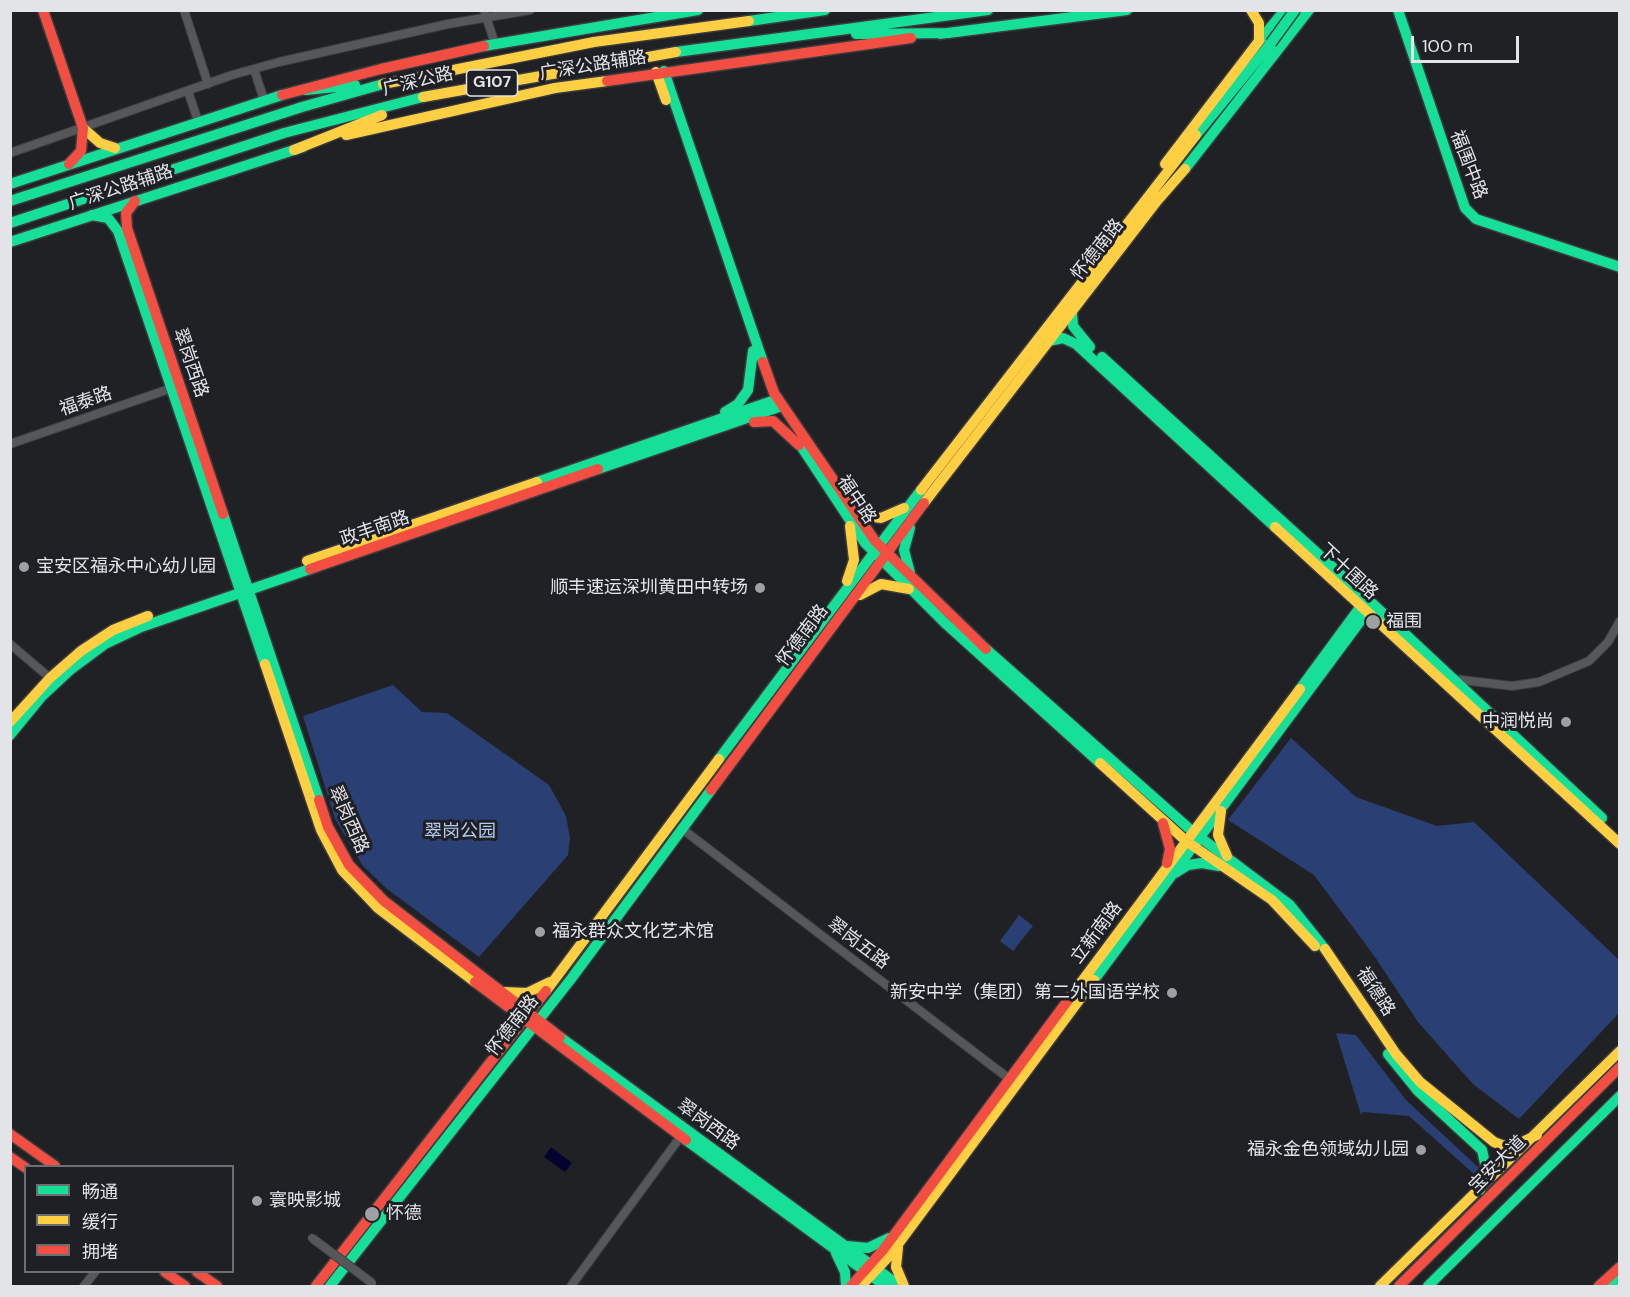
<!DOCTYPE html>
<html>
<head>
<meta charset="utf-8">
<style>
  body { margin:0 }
  #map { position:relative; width:1630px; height:1297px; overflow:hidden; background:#202124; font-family:"DM Sans","Noto Sans SC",sans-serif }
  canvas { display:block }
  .frame { position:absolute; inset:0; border:12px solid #e3e4e8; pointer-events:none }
  .legend { position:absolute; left:24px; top:1165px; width:210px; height:108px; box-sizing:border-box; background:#1e2026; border:2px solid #6d6e74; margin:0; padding:8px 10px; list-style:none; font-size:18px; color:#e3e4e8 }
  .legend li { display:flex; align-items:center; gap:12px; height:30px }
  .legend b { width:30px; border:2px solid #6d6e74 }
  .scale { position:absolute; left:1411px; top:36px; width:108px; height:27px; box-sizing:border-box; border:3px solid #e3e4e8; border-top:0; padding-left:8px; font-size:18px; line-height:21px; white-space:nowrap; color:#e3e4e8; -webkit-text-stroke:4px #1e2026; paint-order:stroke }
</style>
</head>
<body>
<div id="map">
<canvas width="1630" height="1297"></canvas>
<div class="frame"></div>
<ul class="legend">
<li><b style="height:8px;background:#16e098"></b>畅通</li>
<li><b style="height:8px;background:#ffcf43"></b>缓行</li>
<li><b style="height:8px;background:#f24e42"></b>拥堵</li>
</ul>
<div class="scale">100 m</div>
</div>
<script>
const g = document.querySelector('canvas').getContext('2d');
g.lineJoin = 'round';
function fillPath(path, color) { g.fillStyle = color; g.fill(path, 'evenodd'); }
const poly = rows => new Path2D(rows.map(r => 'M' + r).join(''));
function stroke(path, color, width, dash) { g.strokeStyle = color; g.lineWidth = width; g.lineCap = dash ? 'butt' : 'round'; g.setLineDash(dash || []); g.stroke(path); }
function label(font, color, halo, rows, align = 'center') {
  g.font = font + ' "DM Sans","Noto Sans SC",sans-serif'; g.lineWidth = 6; g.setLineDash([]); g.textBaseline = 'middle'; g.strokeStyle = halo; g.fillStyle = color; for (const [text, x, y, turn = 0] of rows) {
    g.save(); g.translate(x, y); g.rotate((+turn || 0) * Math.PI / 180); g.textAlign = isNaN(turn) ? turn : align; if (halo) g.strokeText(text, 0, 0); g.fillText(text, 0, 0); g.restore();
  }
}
fillPath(poly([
  [393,685,422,712,447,713,549,785,566,816,570,838,568,855,479,957,387,889,363,866,335,819,303,716],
  [1291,738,1356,797,1437,826,1474,822,1619,960,1619,1013,1519,1119,1473,1084,1418,1022,1375,957,1314,875,1228,820],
  [1019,915,1033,926,1013,951,1000,941],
  [1336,1033,1356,1035,1406,1100,1481,1170,1475,1175,1409,1116,1363,1112,1361,1115]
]), '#2a3f74');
fillPath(poly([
  [551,1147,572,1163,565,1172,544,1157]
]), '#040330');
const street = poly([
  [184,10,208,84],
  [484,10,495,44],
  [254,69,264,100],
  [188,91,198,121],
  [10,153,232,75,279,62,448,24,530,10],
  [10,444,172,388],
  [10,644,50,678],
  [1454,679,1512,686,1539,682,1589,661,1608,642,1620,621],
  [681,828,1012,1081],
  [84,1286,95,1272],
  [571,1286,681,1136]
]);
const fast = poly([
  [1398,10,1465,208,1476,219,1620,267],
  [749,21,825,10],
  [856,34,950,33],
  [940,34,1127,10],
  [1261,39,1280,16,1288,16,1294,23],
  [484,46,698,10],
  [676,52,988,10],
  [664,71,763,362],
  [306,90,355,85],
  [1196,135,1271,43],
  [1185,169,1309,10],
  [10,184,282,95],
  [10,201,302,107,383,84],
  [92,215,108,218,118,231,265,664],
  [10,223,284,133,423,97],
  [10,242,303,147],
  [1072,312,1073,326,1090,347],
  [1049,341,1063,338,1076,344,1275,527],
  [1102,357,1373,604,1602,818],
  [725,412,738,404,748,390,753,351],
  [799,443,865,543,945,623,1100,763],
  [598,469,782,406],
  [537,482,778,399],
  [223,514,319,800],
  [910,528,904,550,910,573],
  [986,649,1193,832,1290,905,1325,949],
  [1300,689,1367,598],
  [10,735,42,696,70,670,105,644,141,627,310,569],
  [719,759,921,490],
  [1175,873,1188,865,1202,863,1219,866],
  [1094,980,1373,604],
  [560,1037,900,1286],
  [1388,1054,1418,1091,1482,1150,1487,1172,1480,1190],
  [686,1140,885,1286],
  [847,1246,868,1248,889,1238],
  [836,1253,845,1272,846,1286],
  [330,1286,571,979,711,790],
  [1428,1286,1620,1096],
  [1612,1286,1620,1279]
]);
const slow = poly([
  [656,72,666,100],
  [383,84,594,42,749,21],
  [423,97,676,52],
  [83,128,100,143,115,148],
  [346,135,555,88,607,81],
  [294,150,382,115],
  [1165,164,1259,41,1259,23,1251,10],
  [921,490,1196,135],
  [924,503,1157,201,1185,169],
  [855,510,862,515,881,518,904,508],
  [1275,527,1620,844],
  [307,561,537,482],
  [847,581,854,560,850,526],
  [860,595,881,584,909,589],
  [265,664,321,830,342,870,378,908,475,982],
  [10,722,50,678,81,651,113,630,148,616],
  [1100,763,1186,841,1272,900,1315,946],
  [1221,811,1218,835,1227,856],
  [1325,949,1396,1054,1420,1082,1494,1142,1504,1146,1516,1145,1537,1135],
  [1077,988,1300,689],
  [546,991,719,759],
  [503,992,527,993,550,982],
  [898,1247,896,1267,904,1286],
  [861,1286,890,1255,1094,980],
  [1380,1286,1620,1051]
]);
const jam = poly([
  [43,10,83,128,81,151,69,164],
  [607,81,911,38],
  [282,95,381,69,484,46],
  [135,201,126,213,127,228,223,514],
  [763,362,774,393,875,541,986,649],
  [754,422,773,421,799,445],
  [310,569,598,469],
  [711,790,924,503],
  [319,800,328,827,349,865,384,901,560,1037],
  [1163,823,1170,849,1167,863],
  [475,982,686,1140],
  [10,1134,55,1166],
  [10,1157,26,1168],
  [165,1272,185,1286],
  [197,1272,217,1286],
  [316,1286,546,991],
  [851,1286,883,1250,1077,988],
  [1399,1286,1620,1067],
  [1599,1286,1620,1267]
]);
stroke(street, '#3c3c3f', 10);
stroke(fast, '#3c3c3f', 13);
stroke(slow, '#3c3c3f', 13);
stroke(jam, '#3c3c3f', 13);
stroke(street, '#565758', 8);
stroke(fast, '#16e098', 10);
stroke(slow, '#ffcf43', 10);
stroke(jam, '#f24e42', 10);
const streetBridge = poly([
  [312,1238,372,1283]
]);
const fastBridge = poly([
  [1271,43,1295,10]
]);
stroke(streetBridge, '#3c3c3f', 10, []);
stroke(fastBridge, '#3c3c3f', 13, []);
stroke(streetBridge, '#565758', 8);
stroke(fastBridge, '#16e098', 10);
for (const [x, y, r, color] of [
  [24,567,6,"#9fa0a3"],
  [760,588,6,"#9fa0a3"],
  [1373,622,8,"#9fa0a3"],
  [1566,722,6,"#9fa0a3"],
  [540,932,6,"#9fa0a3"],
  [1172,993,6,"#9fa0a3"],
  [1421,1150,6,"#9fa0a3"],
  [257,1201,6,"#9fa0a3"],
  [372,1214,8,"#9fa0a3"]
]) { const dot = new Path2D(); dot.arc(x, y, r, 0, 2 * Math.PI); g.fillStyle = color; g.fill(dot); stroke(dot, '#1e2026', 2); }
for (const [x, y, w] of [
  [492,83,51]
]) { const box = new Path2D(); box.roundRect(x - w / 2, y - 13, w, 26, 4.5); g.fillStyle = '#1e2026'; g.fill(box); stroke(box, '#e3e4e8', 1.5); }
label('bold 16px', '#e3e4e8', null, [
  ["G107",492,83]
]);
label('18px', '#e3e4e8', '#1e2026', [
  ["广深公路辅路",593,66,-9],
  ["广深公路",418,82,-13],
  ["福围中路",1468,165,69],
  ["广深公路辅路",121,188,-18],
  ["怀德南路",1098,250,-52],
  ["翠岗西路",190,363,71],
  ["福泰路",86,402,-19],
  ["福中路",856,500,56],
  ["政丰南路",375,529,-19],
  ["下十围路",1348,572,43],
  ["怀德南路",803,636,-53],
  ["翠岗西路",348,820,66],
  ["立新南路",1097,933,-53],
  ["翠岗五路",858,944,37],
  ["福德路",1375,992,57],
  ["怀德南路",513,1026,-52],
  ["翠岗西路",708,1125,36],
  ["宝安大道",1498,1165,-45]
]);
label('18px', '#e3e4e8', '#1e2026', [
  ["宝安区福永中心幼儿园",36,567],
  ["顺丰速运深圳黄田中转场",748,588,"right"],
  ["福围",1386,622],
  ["中润悦尚",1554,722,"right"],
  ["福永群众文化艺术馆",552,932],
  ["新安中学（集团）第二外国语学校",1160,993,"right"],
  ["福永金色领域幼儿园",1409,1150,"right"],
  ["寰映影城",269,1201],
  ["怀德",386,1214]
], 'left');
label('18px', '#b5c9f2', '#1e2026', [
  ["翠岗公园",460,832]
]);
</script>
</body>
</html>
